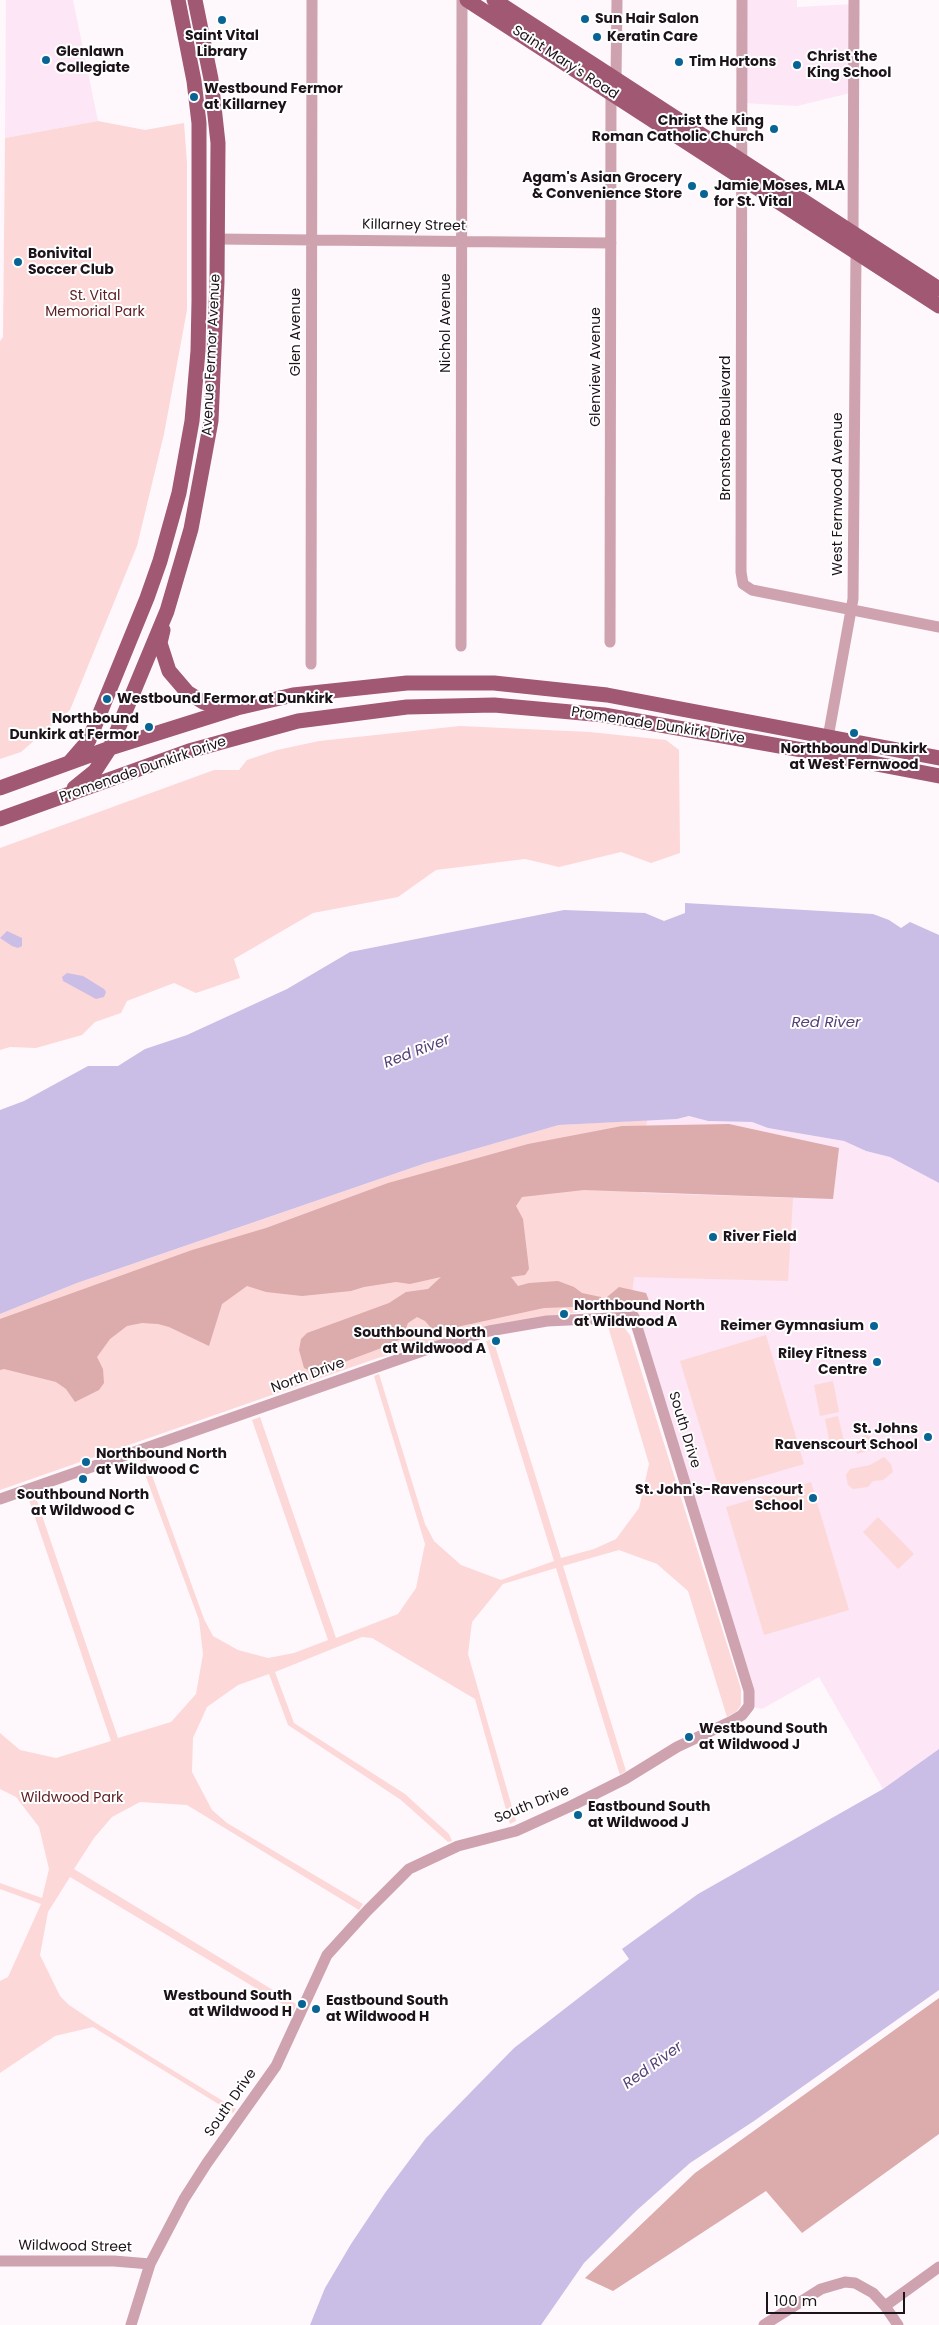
<!DOCTYPE html>
<html>
<head>
<meta charset="utf-8">
<style>
  body { margin:0 }
  #map { position:relative; width:939px; height:2325px; overflow:hidden; background:#fef8fc; font-family:Poppins,sans-serif }
  canvas { display:block }
  .scale { position:absolute; left:766px; top:2292px; width:139px; height:22px; box-sizing:border-box; border:2px solid #1d131a; border-top:0; padding-left:6px; font-size:15px; line-height:18px; white-space:nowrap; color:#1d131a; -webkit-text-stroke:4px #fff; paint-order:stroke }
</style>
</head>
<body>
<div id="map">
<canvas width="939" height="2325"></canvas>
<div class="scale">100 m</div>
</div>
<script>
const g = document.querySelector('canvas').getContext('2d');
g.lineJoin = 'round';
function fillPath(path, color) { g.fillStyle = color; g.fill(path, 'evenodd'); }
const poly = rows => new Path2D(rows.map(r => 'M' + r).join(''));
function stroke(path, color, width, dash) { g.strokeStyle = color; g.lineWidth = width; g.lineCap = dash ? 'butt' : 'round'; g.setLineDash(dash || []); g.stroke(path); }
function label(font, color, halo, rows, align = 'center') {
  g.font = font + ' Poppins,sans-serif'; g.lineWidth = 4; g.setLineDash([]); g.textBaseline = 'middle'; g.strokeStyle = halo; g.fillStyle = color; for (const [text, x, y, turn = 0] of rows) {
    g.save(); g.translate(x, y); g.rotate((+turn || 0) * Math.PI / 180); g.textAlign = isNaN(turn) ? turn : align; if (halo) g.strokeText(text, 0, 0); g.fillText(text, 0, 0); g.restore();
  }
}
fillPath(poly([
  [6,0,73,0,98,121,5,138],
  [747,0,797,0,797,7,854,4,850,93,797,106,742,103],
  [689,1116,708,1121,752,1122,768,1128,844,1141,866,1151,890,1157,939,1183,939,1749,883,1789,819,1677,762,1709,749,1706,629,1320,647,1120,677,1119]
]), '#fde6f5');
fillPath(poly([
  [98,121,145,130,184,123,187,163,187,310,164,434,137,546,70,710,21,752,0,759,0,341,3,337,5,138],
  [460,726,590,732,666,740,679,750,680,853,651,863,621,852,559,867,525,859,436,870,398,897,313,913,234,959,240,978,196,993,174,983,127,1001,121,1013,95,1022,82,1035,36,1048,10,1047,0,1050,0,848,214,770,239,770,247,760,277,750,319,741],
  [647,1120,641,1193,793,1198,788,1281,634,1277,631,1304,495,1325,378,1358,0,1490,0,1314,77,1283,426,1163,559,1125],
  [607,1323,623,1326,630,1335,741,1689,741,1705,737,1711,727,1717,688,1591,657,1564,619,1550,563,1566,626,1771,620,1775,556,1568,503,1584,472,1622,468,1654,516,1821,510,1824,475,1699,372,1638,362,1637,275,1672,294,1723,405,1794,449,1834,452,1841,448,1842,401,1800,288,1725,269,1674,238,1685,207,1707,193,1738,192,1772,212,1810,227,1823,363,1904,359,1910,187,1805,140,1802,112,1817,94,1838,74,1869,296,2004,294,2011,70,1877,48,1912,40,1955,60,1996,69,2005,96,2023,236,2109,233,2113,93,2027,55,2036,0,2073,0,1981,8,1977,41,1904,0,1889,0,1883,42,1898,49,1869,39,1827,16,1797,0,1789,0,1733,20,1750,56,1758,111,1741,28,1497,35,1495,118,1738,171,1722,196,1694,203,1654,199,1620,139,1458,145,1456,204,1619,213,1636,238,1650,268,1658,294,1653,328,1640,252,1420,260,1417,336,1638,398,1614,416,1588,425,1544,374,1376,379,1374,425,1524,434,1541,461,1565,501,1580,554,1561,486,1341,493,1339,561,1558,594,1549,616,1539,639,1508,649,1464],
  [766,1335,804,1464,719,1489,680,1361],
  [833,1381,839,1412,820,1416,814,1385],
  [838,1416,844,1441,830,1444,825,1419],
  [866,1434,876,1442,876,1448,857,1454,855,1442],
  [884,1457,891,1464,893,1472,883,1480,873,1481,868,1487,853,1489,848,1485,846,1475,850,1469,870,1465],
  [811,1482,849,1610,764,1635,726,1507],
  [878,1517,914,1554,898,1569,863,1532]
]), '#fdd8d8');
fillPath(poly([
  [729,1124,839,1148,833,1199,584,1190,522,1197,516,1206,523,1219,529,1269,525,1275,511,1277,518,1286,529,1283,558,1281,574,1287,582,1293,601,1297,602,1306,544,1308,443,1330,432,1329,425,1321,417,1317,408,1323,402,1338,392,1344,315,1373,304,1368,299,1350,301,1339,307,1333,389,1303,406,1292,428,1289,441,1277,410,1284,396,1282,364,1287,351,1291,302,1296,266,1292,247,1286,222,1304,209,1346,169,1327,158,1324,142,1323,127,1326,110,1339,97,1357,103,1369,104,1383,99,1390,75,1402,66,1389,56,1382,4,1369,0,1370,0,1319,192,1250,266,1228,388,1183,528,1144,622,1126],
  [619,1287,646,1293,651,1306,636,1313,628,1308,605,1303,607,1297],
  [939,1998,939,2134,802,2233,766,2191,613,2291,585,2278,695,2173]
]), '#dcabab');
fillPath(poly([
  [685,903,873,914,889,920,901,928,910,922,939,935,939,1183,890,1157,866,1151,844,1141,768,1128,752,1122,708,1121,689,1116,677,1119,559,1125,426,1163,77,1283,0,1314,0,1110,24,1101,88,1066,118,1066,145,1049,187,1035,287,989,350,952,564,910,645,913,664,921,685,913],
  [7,931,22,938,22,946,18,948,12,946,0,938],
  [67,973,83,976,104,989,106,992,104,997,96,999,63,981,62,977],
  [939,1749,939,1990,754,2121,690,2163,636,2211,584,2263,541,2325,310,2325,325,2288,351,2244,385,2193,426,2138,514,2048,629,1959,622,1949,698,1894,883,1789]
]), '#cabde6');
stroke(poly([
  [742,0,741,572,743,584,752,590,939,627],
  [216,239,611,243],
  [610,642,611,93,616,79,617,0],
  [461,646,462,0],
  [311,664,312,0],
  [825,754,853,599,856,252,853,233,854,0],
  [0,1499,431,1348,489,1331,547,1321,634,1317,749,1691,749,1706,742,1715,732,1721,677,1747,625,1779,571,1806,516,1831,458,1846,409,1869,367,1911,327,1955,276,2066,207,2163,184,2199,150,2264,131,2325],
  [0,2261,114,2261,150,2264],
  [885,2306,939,2267],
  [764,2325,821,2289,845,2282,855,2283,873,2293,885,2306,898,2325]
]), '#cea3af', 11);
stroke(poly([
  [467,0,939,306],
  [494,0,939,289],
  [163,630,160,643,169,671,187,692,203,702,213,705,230,707],
  [70,762,89,740,147,598,160,561,179,493,192,421,198,351,199,301,199,123,194,81,178,0],
  [0,788,110,748,237,708,293,695,407,683,494,683,607,695,939,758],
  [74,788,95,771,110,748,167,611,191,529,211,421,217,282,218,143,211,79,195,0],
  [0,819,189,751,298,721,407,707,494,705,604,715,825,754,939,776]
]), '#a15872', 15);
for (const [x, y, r, color] of [
  [585,19,5,"#076494"],
  [222,20,5,"#076494"],
  [597,37,5,"#076494"],
  [46,60,5,"#076494"],
  [679,62,5,"#076494"],
  [797,65,5,"#076494"],
  [194,97,5,"#076494"],
  [774,129,5,"#076494"],
  [692,186,5,"#076494"],
  [704,194,5,"#076494"],
  [18,262,5,"#076494"],
  [107,699,5,"#076494"],
  [149,727,5,"#076494"],
  [854,733,5,"#076494"],
  [713,1237,5,"#076494"],
  [564,1314,5,"#076494"],
  [874,1326,5,"#076494"],
  [496,1341,5,"#076494"],
  [877,1362,5,"#076494"],
  [928,1437,5,"#076494"],
  [86,1462,5,"#076494"],
  [83,1479,5,"#076494"],
  [813,1498,5,"#076494"],
  [689,1737,5,"#076494"],
  [578,1815,5,"#076494"],
  [302,2004,5,"#076494"],
  [316,2009,5,"#076494"]
]) { const dot = new Path2D(); dot.arc(x, y, r, 0, 2 * Math.PI); g.fillStyle = color; g.fill(dot); stroke(dot, '#fff', 2); }
label('bold 14px', '#1d131a', '#fff', [
  ["Sun Hair Salon",595,19],
  ["Saint Vital",222,36,"center"],
  ["Library",222,52,"center"],
  ["Keratin Care",607,37],
  ["Glenlawn",56,52],
  ["Collegiate",56,68],
  ["Christ the",807,57],
  ["King School",807,73],
  ["Tim Hortons",689,62],
  ["Westbound Fermor",204,89],
  ["at Killarney",204,105],
  ["Christ the King",764,121,"right"],
  ["Roman Catholic Church",764,137,"right"],
  ["Agam's Asian Grocery",682,178,"right"],
  ["& Convenience Store",682,194,"right"],
  ["Jamie Moses, MLA",714,186],
  ["for St. Vital",714,202],
  ["Bonivital",28,254],
  ["Soccer Club",28,270],
  ["Westbound Fermor at Dunkirk",117,699],
  ["Northbound",139,719,"right"],
  ["Dunkirk at Fermor",139,735,"right"],
  ["Northbound Dunkirk",854,749,"center"],
  ["at West Fernwood",854,765,"center"],
  ["River Field",723,1237],
  ["Northbound North",574,1306],
  ["at Wildwood A",574,1322],
  ["Reimer Gymnasium",864,1326,"right"],
  ["Southbound North",486,1333,"right"],
  ["at Wildwood A",486,1349,"right"],
  ["Riley Fitness",867,1354,"right"],
  ["Centre",867,1370,"right"],
  ["St. Johns",918,1429,"right"],
  ["Ravenscourt School",918,1445,"right"],
  ["Northbound North",96,1454],
  ["at Wildwood C",96,1470],
  ["St. John's-Ravenscourt",803,1490,"right"],
  ["School",803,1506,"right"],
  ["Southbound North",83,1495,"center"],
  ["at Wildwood C",83,1511,"center"],
  ["Westbound South",699,1729],
  ["at Wildwood J",699,1745],
  ["Eastbound South",588,1807],
  ["at Wildwood J",588,1823],
  ["Westbound South",292,1996,"right"],
  ["at Wildwood H",292,2012,"right"],
  ["Eastbound South",326,2001],
  ["at Wildwood H",326,2017]
], 'left');
label('14px', '#1d131a', '#fff', [
  ["Saint Mary's Road",565,63,33],
  ["Killarney Street",414,226,1],
  ["Nichol Avenue",446,323,-90],
  ["Glen Avenue",296,332,-90],
  ["Avenue Fermor Avenue",212,355,-87],
  ["Glenview Avenue",596,367,-90],
  ["Bronstone Boulevard",726,428,-90],
  ["West Fernwood Avenue",838,494,-90],
  ["Promenade Dunkirk Drive",658,726,9],
  ["Promenade Dunkirk Drive",143,770,-19],
  ["North Drive",308,1376,-20],
  ["South Drive",684,1430,73],
  ["South Drive",532,1805,-22],
  ["South Drive",231,2103,-55],
  ["Wildwood Street",75,2247,1]
]);
label('14px', '#5d2025', '#fff', [
  ["St. Vital",95,296],
  ["Memorial Park",95,312],
  ["Wildwood Park",72,1798]
]);
label('italic 15px', '#554177', '#fff', [
  ["Red River",826,1023],
  ["Red River",417,1052,-21],
  ["Red River",653,2066,-36]
]);
</script>
</body>
</html>
